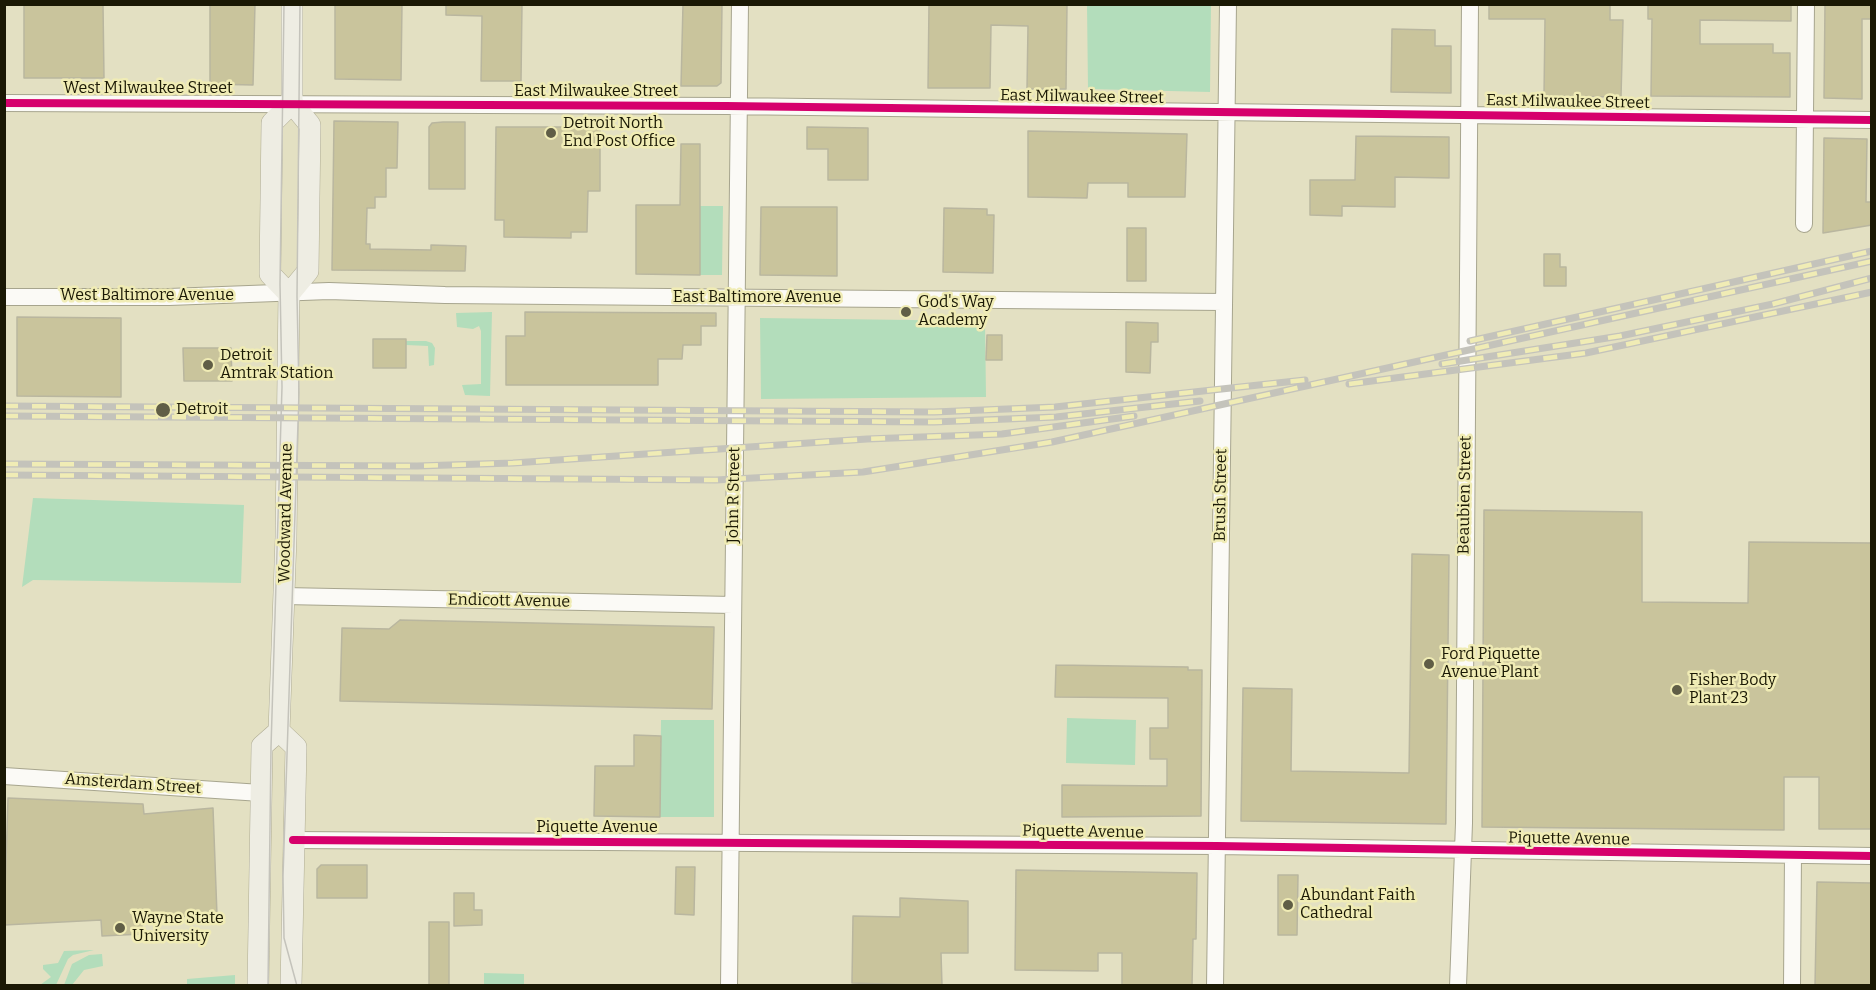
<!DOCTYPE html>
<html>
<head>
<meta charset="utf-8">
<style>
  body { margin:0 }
  #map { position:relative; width:1876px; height:990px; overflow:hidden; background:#e3e0c2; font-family:Bitter,serif }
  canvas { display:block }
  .frame { position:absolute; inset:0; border:6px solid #1a1804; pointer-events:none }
</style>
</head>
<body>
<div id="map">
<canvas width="1876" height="990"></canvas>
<div class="frame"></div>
</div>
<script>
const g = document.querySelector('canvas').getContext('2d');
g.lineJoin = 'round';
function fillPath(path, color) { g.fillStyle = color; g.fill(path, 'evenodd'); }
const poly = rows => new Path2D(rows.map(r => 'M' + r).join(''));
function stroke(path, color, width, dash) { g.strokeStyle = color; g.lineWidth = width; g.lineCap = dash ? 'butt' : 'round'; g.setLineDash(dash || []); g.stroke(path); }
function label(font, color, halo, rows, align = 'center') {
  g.font = font + ' Bitter,serif'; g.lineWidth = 5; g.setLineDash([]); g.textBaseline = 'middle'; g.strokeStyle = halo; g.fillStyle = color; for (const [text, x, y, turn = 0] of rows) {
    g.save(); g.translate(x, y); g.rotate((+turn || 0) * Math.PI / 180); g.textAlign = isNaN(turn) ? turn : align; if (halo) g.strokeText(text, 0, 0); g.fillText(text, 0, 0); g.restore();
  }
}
fillPath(poly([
  [1087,5,1211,5,1210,92,1088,89],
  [700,206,723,206,722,275,700,275],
  [492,312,490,396,465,395,462,385,481,384,481,331,479,326,473,329,457,327,456,313],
  [760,318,985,321,986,397,761,399],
  [406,341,426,341,432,343,435,348,434,365,429,366,428,346,406,345],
  [33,498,244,505,241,583,33,580,22,587],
  [1067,718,1136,720,1135,765,1066,763],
  [661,720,714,720,714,817,660,817],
  [94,950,73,955,68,959,56,985,40,985,51,977,43,969,43,965,58,963,64,951],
  [102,954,103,966,84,970,72,985,64,985,72,964,89,955],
  [484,973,524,974,524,985,484,985],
  [235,975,235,985,187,985,187,979]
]), '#b3ddbb');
const building = poly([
  [24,4,103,4,104,78,24,78,24,4],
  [210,4,255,4,253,85,210,84,210,4],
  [335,4,402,4,401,80,335,79,335,4],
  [446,4,522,4,521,81,481,81,482,16,446,15,446,4],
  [683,4,722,4,721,83,717,86,681,86,683,4],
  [929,4,1067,4,1066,89,1027,89,1028,26,991,25,990,88,928,88,929,4],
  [1489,4,1610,4,1610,20,1623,20,1621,97,1544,96,1545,19,1489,19,1489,4],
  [1648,4,1791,4,1791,21,1700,20,1700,44,1773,44,1773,53,1790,53,1790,97,1651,96,1652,19,1648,19,1648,4],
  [1825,4,1872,4,1872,19,1862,19,1862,99,1824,98,1825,4],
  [1392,29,1435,30,1435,46,1451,46,1451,93,1391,92,1392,29],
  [334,121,398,122,397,168,386,168,386,197,375,197,375,208,367,208,366,244,370,244,370,249,431,250,431,245,466,246,465,271,332,270,334,121],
  [443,122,465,122,465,189,429,189,429,127,432,123,443,122],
  [496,127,600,127,600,191,588,191,587,232,571,232,571,238,504,237,504,220,495,220,496,127],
  [807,127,868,128,868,180,828,180,828,149,807,149,807,127],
  [1028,131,1187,134,1185,197,1128,197,1128,183,1088,183,1087,198,1028,197,1028,131],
  [1356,136,1449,137,1449,178,1395,177,1395,207,1342,206,1342,216,1310,215,1310,180,1355,180,1356,136],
  [1824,138,1867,139,1866,202,1872,202,1872,225,1823,233,1824,138],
  [681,144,700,144,700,275,636,274,636,205,680,205,681,144],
  [761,207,837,207,837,276,760,275,761,207],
  [944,208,987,209,987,215,994,215,993,273,943,272,944,208],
  [1127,228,1146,228,1146,281,1127,281,1127,228],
  [1544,254,1560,254,1560,267,1566,267,1566,286,1544,286,1544,254],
  [525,312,716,313,716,326,701,326,701,345,683,345,682,359,658,359,658,385,506,385,506,336,525,336,525,312],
  [17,317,121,318,121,397,17,396,17,317],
  [1126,322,1158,323,1158,342,1151,342,1150,373,1126,372,1126,322],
  [987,335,1002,335,1002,360,986,360,987,335],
  [373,339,406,339,406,368,373,368,373,339],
  [183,348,231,348,232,381,184,381,183,348],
  [1484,510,1642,512,1642,602,1748,603,1749,542,1872,543,1872,829,1819,829,1819,777,1784,777,1784,830,1482,827,1484,510],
  [1412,554,1449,555,1446,824,1241,821,1243,688,1292,689,1291,771,1409,773,1412,554],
  [400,620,714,627,712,709,340,701,342,628,389,629,400,620],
  [1056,665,1188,667,1188,670,1202,670,1201,816,1062,817,1062,785,1167,786,1167,759,1150,759,1150,728,1168,728,1168,698,1055,697,1056,665],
  [634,735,661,736,660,817,594,816,595,766,634,766,634,735],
  [8,798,143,804,144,814,213,808,217,915,142,918,142,934,102,936,101,920,4,925,8,798],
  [321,865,367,865,367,898,317,898,317,869,321,865],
  [676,867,695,867,694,915,675,914,676,867],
  [1016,870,1197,873,1196,939,1193,939,1192,986,1122,986,1122,953,1098,953,1098,971,1015,970,1016,870],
  [1278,875,1298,875,1297,935,1278,935,1278,875],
  [1817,882,1872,883,1872,986,1815,986,1817,882],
  [454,893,474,893,474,910,482,910,482,925,454,926,454,893],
  [900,898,968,901,968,953,941,953,942,986,852,983,853,916,900,917,900,898],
  [429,922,449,922,449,986,429,986,429,922]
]);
fillPath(building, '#c9c49c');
stroke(building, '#b9b69f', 1.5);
const minor = poly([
  [4,103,726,106,1872,120],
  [1804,224,1806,4],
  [4,297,169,297,329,291,445,295,1224,302],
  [284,596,733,605],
  [4,776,261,793],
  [293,840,1217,846,1872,856],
  [729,986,740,4],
  [1215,986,1228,4],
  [1458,986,1464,823,1470,4],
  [1792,986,1793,855]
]);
const major = poly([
  [289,294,270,274,272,123,292,103],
  [279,731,296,747,291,986],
  [258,986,262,746,279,731,286,537,289,294,308,271,310,125,292,103,292,4]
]);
stroke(minor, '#a7a58e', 18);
stroke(major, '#aeab93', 22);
stroke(minor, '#fbfaf6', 16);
stroke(major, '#eeede3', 21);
stroke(poly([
  [268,986,271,747,282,387,280,284,284,4],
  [297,986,284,938,283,876,299,393,297,296,300,4]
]), '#c4c3bb', 1.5);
const rail = poly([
  [1470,341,1872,251],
  [1442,364,1620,336,1773,304,1872,278],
  [1349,384,1586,353,1872,292],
  [4,406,934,412,1055,407,1305,380],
  [4,416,934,422,1056,417,1200,401],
  [4,464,417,466,513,463,867,439,1002,434,1134,416],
  [4,475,716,480,863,472,1052,442,1872,261]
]);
stroke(rail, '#c4c3bb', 7);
stroke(rail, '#f0ecb5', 4.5, [14]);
stroke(poly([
  [4,103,726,106,1872,120],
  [293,840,1217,846,1872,856]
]), '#d6006c', 8);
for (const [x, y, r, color] of [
  [551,133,6,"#605e46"],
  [906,312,6,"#605e46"],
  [208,365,6,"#605e46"],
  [163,410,8,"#605e46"],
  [1429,664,6,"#605e46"],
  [1677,690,6,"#605e46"],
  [1288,905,6,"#605e46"],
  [120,928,6,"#605e46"]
]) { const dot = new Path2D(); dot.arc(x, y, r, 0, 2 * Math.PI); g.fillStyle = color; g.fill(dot); stroke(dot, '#f0ecb5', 2); }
label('16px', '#1a1804', '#f0ecb5', [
  ["West Milwaukee Street",148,89],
  ["East Milwaukee Street",596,92],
  ["East Milwaukee Street",1082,97,1],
  ["East Milwaukee Street",1568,102,1],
  ["West Baltimore Avenue",147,296],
  ["East Baltimore Avenue",757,298],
  ["John R Street",734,495,-89],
  ["Brush Street",1221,495,-89],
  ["Beaubien Street",1465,495,-89],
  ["Woodward Avenue",286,513,-89],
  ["Endicott Avenue",509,601,1],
  ["Amsterdam Street",133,784,4],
  ["Piquette Avenue",597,828],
  ["Piquette Avenue",1083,832,1],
  ["Piquette Avenue",1569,839,1]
]);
label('16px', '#1a1804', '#f0ecb5', [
  ["Detroit North",563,124],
  ["End Post Office",563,142],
  ["God's Way",918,303],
  ["Academy",918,321],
  ["Detroit",220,356],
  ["Amtrak Station",220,374],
  ["Detroit",176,410],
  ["Ford Piquette",1441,655],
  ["Avenue Plant",1441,673],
  ["Fisher Body",1689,681],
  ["Plant 23",1689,699],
  ["Abundant Faith",1300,896],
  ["Cathedral",1300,914],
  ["Wayne State",132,919],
  ["University",132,937]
], 'left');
</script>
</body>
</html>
